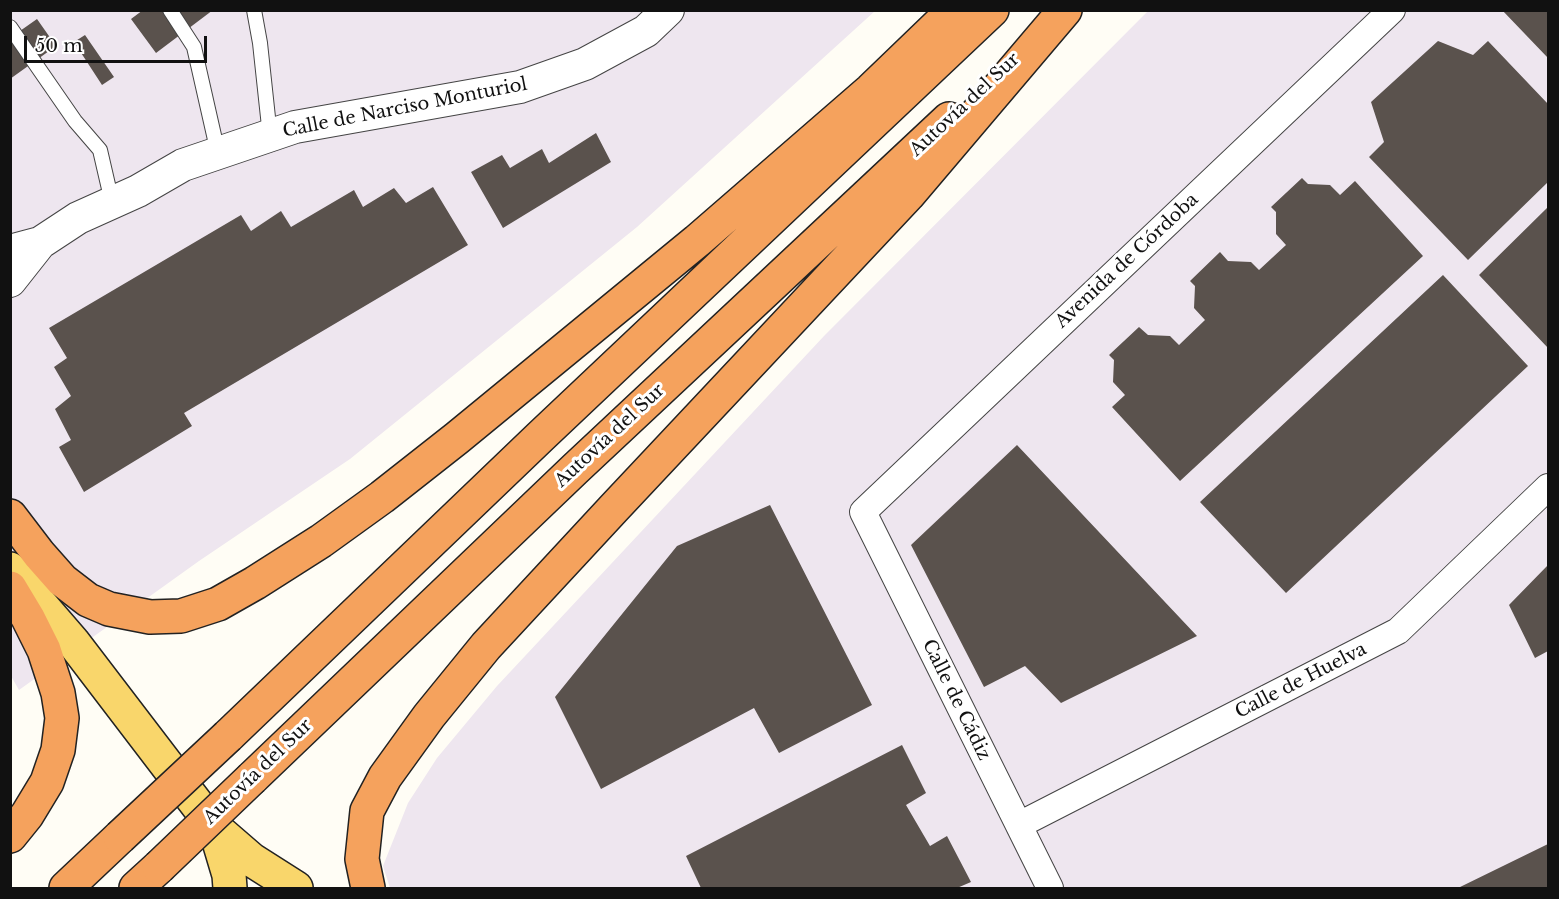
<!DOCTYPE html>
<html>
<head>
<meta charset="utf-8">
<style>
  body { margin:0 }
  #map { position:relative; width:1559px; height:899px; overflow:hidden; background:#fffdf5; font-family:"Libre Baskerville",serif }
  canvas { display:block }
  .frame { position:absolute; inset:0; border:12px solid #111; pointer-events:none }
  .scale { position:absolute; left:24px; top:36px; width:183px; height:27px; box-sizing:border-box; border:3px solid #111; border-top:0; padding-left:8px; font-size:18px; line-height:21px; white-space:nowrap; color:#111; -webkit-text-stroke:4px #fff; paint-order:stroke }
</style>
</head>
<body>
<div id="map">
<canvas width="1559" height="899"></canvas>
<div class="frame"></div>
<div class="scale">50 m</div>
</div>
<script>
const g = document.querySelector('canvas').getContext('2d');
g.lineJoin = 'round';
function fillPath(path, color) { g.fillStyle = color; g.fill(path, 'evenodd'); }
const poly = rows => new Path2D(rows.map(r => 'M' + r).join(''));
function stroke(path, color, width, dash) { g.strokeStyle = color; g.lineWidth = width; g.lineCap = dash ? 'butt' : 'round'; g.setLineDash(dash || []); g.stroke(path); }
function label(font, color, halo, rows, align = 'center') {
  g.font = font + ' "Libre Baskerville",serif'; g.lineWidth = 6; g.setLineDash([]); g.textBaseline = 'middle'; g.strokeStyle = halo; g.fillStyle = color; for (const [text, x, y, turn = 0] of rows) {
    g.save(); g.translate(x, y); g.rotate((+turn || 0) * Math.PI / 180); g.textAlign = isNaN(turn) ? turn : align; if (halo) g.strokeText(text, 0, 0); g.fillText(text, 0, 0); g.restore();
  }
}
fillPath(poly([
  [11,11,875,11,637,227,350,459,199,561,19,690,11,676],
  [1148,11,1548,11,1548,888,390,888,383,866,408,803,437,758,497,686,824,336]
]), '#eee6ef');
fillPath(poly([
  [143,10,213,10,156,53,131,19],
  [1502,10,1548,10,1548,58],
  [37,19,56,46,10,79,10,38],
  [85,35,114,77,102,85,74,42],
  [1438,41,1473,55,1488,41,1548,104,1548,182,1468,260,1369,157,1384,142,1371,102],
  [596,133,611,162,503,228,471,172,502,155,510,168,542,149,549,163],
  [1302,178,1308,184,1330,185,1340,195,1355,181,1423,256,1180,481,1112,407,1125,395,1113,382,1114,360,1109,355,1139,327,1148,335,1170,336,1179,345,1205,320,1194,308,1195,286,1190,281,1220,252,1228,261,1251,262,1259,270,1286,245,1276,234,1276,212,1271,207],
  [433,187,468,245,184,413,192,426,84,492,59,447,71,440,55,409,71,396,54,367,67,358,49,328,241,215,251,231,281,211,291,227,354,190,363,207,394,188,406,203],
  [1548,207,1548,348,1479,275],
  [1443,275,1528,366,1286,593,1200,502],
  [1017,445,1197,636,1061,703,1025,666,984,687,911,545],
  [770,505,872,705,779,753,754,708,601,789,555,697,677,546],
  [1548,565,1548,651,1535,658,1509,605],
  [902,745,926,793,906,805,930,846,947,836,971,882,957,888,701,888,686,856],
  [1548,844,1548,888,1458,888]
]), '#5a524d');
const service = poly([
  [170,10,194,47,218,153],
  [254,10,260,43,270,136],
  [10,27,75,121,100,150,112,202]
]);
const minor = poly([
  [1019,825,1398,631,1548,487],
  [1050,888,863,512,1392,10]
]);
const tertiary = poly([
  [10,251,40,243,78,218,138,191,183,165,295,127,520,87,585,64,646,31,668,10],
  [10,281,40,243]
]);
const primary = poly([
  [10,569,73,642,215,828,252,860,296,888],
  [215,828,229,875,230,888]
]);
const motorway = poly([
  [10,516,39,554,62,580,88,600,109,609,150,617,181,616,218,604,255,583,321,541,382,497,457,438,697,241,871,90,954,10],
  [10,588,28,618,44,650,58,693,62,718,58,750,47,782,27,815,10,836],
  [228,736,541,436,992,10],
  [252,778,575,469,949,119],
  [66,888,120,837],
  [136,888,159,867],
  [368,888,362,859,367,811,385,777,429,716,486,646,614,508,908,195,1065,10]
]);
stroke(service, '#444', 16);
stroke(minor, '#444', 28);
stroke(tertiary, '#444', 34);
stroke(primary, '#222', 36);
stroke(motorway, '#222', 36);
stroke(service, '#fff', 14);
stroke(minor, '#fff', 26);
stroke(tertiary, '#fff', 32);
stroke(primary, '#f9d66b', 33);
stroke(motorway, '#f5a25d', 33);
const motorwayBridge = poly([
  [120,837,228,736],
  [159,867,252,778]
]);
stroke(motorwayBridge, '#222', 36, []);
stroke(motorwayBridge, '#f5a25d', 33);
label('18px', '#111', '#fff', [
  ["Autovía del Sur",965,105,-43],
  ["Calle de Narciso Monturiol",405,108,-11],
  ["Avenida de Córdoba",1127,261,-43],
  ["Autovía del Sur",610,436,-43],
  ["Calle de Huelva",1301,681,-27],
  ["Calle de Cádiz",956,700,64],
  ["Autovía del Sur",258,772,-44]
]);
</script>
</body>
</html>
